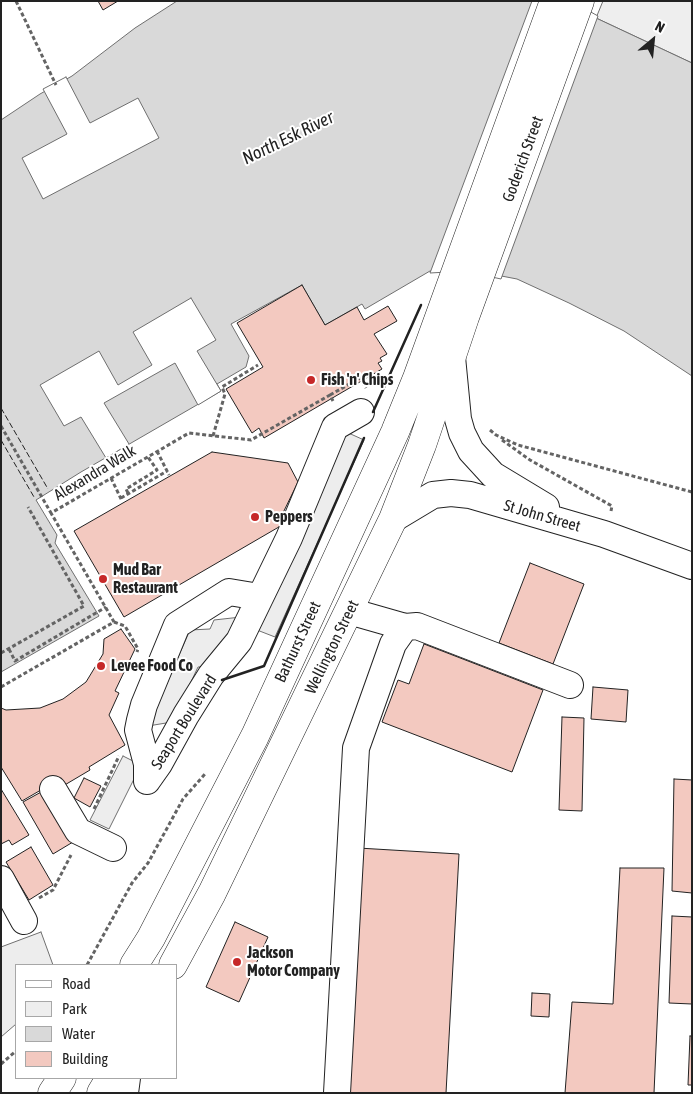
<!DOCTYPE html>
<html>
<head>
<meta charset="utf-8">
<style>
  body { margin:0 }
  #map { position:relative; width:693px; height:1094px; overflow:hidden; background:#fff; font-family:"Asap Condensed",sans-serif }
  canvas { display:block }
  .frame { position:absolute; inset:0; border:2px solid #222; pointer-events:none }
  .legend { position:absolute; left:15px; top:964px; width:162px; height:115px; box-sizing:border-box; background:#fff; border:1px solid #a7a7a7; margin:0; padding:6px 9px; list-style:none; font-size:15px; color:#222 }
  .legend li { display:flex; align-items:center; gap:10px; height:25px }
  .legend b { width:25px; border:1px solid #a7a7a7 }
  .north { position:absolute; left:628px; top:15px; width:50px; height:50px; -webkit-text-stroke:4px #fff; paint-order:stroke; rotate:28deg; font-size:14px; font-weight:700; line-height:20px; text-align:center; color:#222 }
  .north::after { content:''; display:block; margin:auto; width:18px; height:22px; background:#222; clip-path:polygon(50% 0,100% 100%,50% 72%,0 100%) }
</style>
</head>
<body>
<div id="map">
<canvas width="693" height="1094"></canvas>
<div class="frame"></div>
<ul class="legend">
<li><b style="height:6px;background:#fff"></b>Road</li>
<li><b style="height:14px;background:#eee"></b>Park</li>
<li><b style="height:14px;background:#d9d9d9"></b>Water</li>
<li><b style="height:14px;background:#f3c9c0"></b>Building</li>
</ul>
<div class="north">N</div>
</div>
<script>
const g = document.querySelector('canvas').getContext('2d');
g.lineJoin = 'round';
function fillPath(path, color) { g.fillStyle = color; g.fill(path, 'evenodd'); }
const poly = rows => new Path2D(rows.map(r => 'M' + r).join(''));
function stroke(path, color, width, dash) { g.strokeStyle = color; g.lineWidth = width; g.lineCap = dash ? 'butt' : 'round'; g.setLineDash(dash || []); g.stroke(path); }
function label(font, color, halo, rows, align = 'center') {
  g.font = font + ' "Asap Condensed",sans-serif'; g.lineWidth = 4; g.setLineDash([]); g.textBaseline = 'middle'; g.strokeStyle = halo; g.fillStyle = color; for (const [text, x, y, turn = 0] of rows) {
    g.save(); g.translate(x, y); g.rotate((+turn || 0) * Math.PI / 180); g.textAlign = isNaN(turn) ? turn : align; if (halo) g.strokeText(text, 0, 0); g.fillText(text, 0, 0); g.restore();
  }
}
const green = poly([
  [603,1,692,1,692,63,596,18,603,1]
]);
fillPath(green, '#eee');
stroke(green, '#6f6f6f', 1);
const parking = poly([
  [344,431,364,440,275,637,257,630,344,431],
  [241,617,211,667,198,667,172,722,148,726,190,630,210,629,214,620,241,617],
  [123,756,141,765,109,829,90,820,123,756],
  [41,932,53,965,16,965,16,1024,1,1037,1,947,41,932]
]);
fillPath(parking, '#ededed');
stroke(parking, '#6f6f6f', 1);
const water = poly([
  [177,1,566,1,596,18,692,63,692,376,624,331,569,303,517,279,465,269,430,271,365,309,362,304,325,325,302,285,231,324,249,356,246,367,217,384,221,391,81,472,36,500,57,535,55,543,99,616,1,672,1,120,40,94,72,76,135,28,177,1]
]);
fillPath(water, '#d9d9d9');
stroke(water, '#6f6f6f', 1);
const pier = poly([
  [532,1,571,1,598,16,501,279,465,271,430,273,532,1],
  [66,77,90,123,138,98,159,138,43,199,22,158,67,134,43,89,66,77],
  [191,298,216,340,197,351,221,391,198,405,175,363,104,403,129,444,106,458,81,417,64,426,40,385,99,351,118,385,152,365,133,332,191,298]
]);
fillPath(pier, '#fff');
stroke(pier, '#6f6f6f', 1);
const building = poly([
  [98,1,118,1,103,10,98,1],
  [302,285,325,325,357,307,364,320,388,306,397,321,374,334,387,354,380,358,382,361,378,363,382,369,264,438,259,428,252,433,226,389,263,367,237,323,302,285],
  [212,452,288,463,298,482,281,517,284,524,124,617,74,531,212,452],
  [530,563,584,584,553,664,499,643,530,563],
  [121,629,135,649,115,691,119,693,109,715,125,745,89,767,90,770,63,786,58,780,22,801,1,767,1,708,6,710,40,708,63,699,86,682,103,654,104,639,121,629],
  [424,644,543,690,512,772,382,722,398,680,409,684,424,644],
  [593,687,628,690,626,722,591,719,593,687],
  [562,717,584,718,582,811,559,810,562,717],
  [84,778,101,786,90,807,74,798,84,778],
  [674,779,692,780,692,893,672,891,674,779],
  [1,789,29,835,12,845,9,840,1,844,1,789],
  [43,791,73,842,53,854,23,802,43,791],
  [31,847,53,885,29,900,6,862,31,847],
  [358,848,459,854,446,1093,345,1093,358,848],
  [620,868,664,868,654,1093,565,1093,572,1002,613,1004,620,868],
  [672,916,692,917,692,1004,669,1003,672,916],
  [235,922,268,937,239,1002,206,987,235,922],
  [532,993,550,994,549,1017,531,1016,532,993],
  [690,1036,692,1036,692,1085,688,1085,690,1036]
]);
fillPath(building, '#f3c9c0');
stroke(building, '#222', 1);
const minor = poly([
  [452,357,458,419,462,433,471,451,493,475,546,507],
  [393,519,433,495,451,493,470,495,604,534,692,566],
  [349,611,405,627],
  [147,781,159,764,186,715,211,675,239,641,289,538,335,427,361,412],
  [147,781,147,764,138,730,140,720,144,705,177,625,229,592,259,597],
  [53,789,78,831,113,848],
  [1,879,24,921],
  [125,1093,127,1078],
  [337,1093,356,748,393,644,405,627,417,626,570,685]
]);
const highway = poly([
  [134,965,151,938,255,736,395,432,417,378,554,1],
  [173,965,212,893,393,519,422,445,465,317,580,1],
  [52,1093,62,1078],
  [101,1093,110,1078]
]);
stroke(minor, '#222', 28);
stroke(highway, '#222', 29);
stroke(poly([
  [16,1,56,85],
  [330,395,360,378,366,388],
  [1,426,51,513],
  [490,430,496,435,518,445,692,492],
  [213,436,225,394,222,387,258,365],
  [502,440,530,460,612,506,611,511],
  [157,451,169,475],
  [111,478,122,501],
  [128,493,126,489,157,470,148,457],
  [121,498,167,471],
  [114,622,125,626,138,649,137,652],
  [9,649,15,661,106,607],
  [1,653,84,606,28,507],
  [1,687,114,622,51,513,189,433,251,440,330,395,333,401],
  [94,809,119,756],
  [39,898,53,890,71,855],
  [87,965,132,883,148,863,183,799,205,774],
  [1,1064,16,1051]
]), '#646464', 3, [4, 2.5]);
stroke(minor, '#fff', 26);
stroke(highway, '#fff', 28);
stroke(poly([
  [1,408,48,489],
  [1,440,34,497]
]), '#222', 1, [6, 2.5]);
stroke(poly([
  [373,412,421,305],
  [222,680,264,666,364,438]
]), '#222', 2.5);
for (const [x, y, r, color] of [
  [311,380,5,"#c62828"],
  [255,517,5,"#c62828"],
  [103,579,5,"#c62828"],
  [101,666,5,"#c62828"],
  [237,962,5,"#c62828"]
]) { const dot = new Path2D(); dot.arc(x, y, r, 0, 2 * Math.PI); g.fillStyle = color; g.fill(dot); stroke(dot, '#fff', 2); }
label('16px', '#222', '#fff', [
  ["Goderich Street",523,159,-70],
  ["Alexandra Walk",95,473,-31],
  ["St John Street",542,516,16],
  ["Bathurst Street",298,642,-65],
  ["Wellington Street",332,647,-64],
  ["Seaport Boulevard",184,722,-58]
]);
label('bold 16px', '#222', '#fff', [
  ["Fish 'n' Chips",321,380],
  ["Peppers",265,517],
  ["Mud Bar",113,570],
  ["Restaurant",113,588],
  ["Levee Food Co",111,666],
  ["Jackson",247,953],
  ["Motor Company",247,971]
], 'left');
label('italic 18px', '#222', '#fff', [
  ["North Esk River",288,138,-26]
]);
</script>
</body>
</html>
